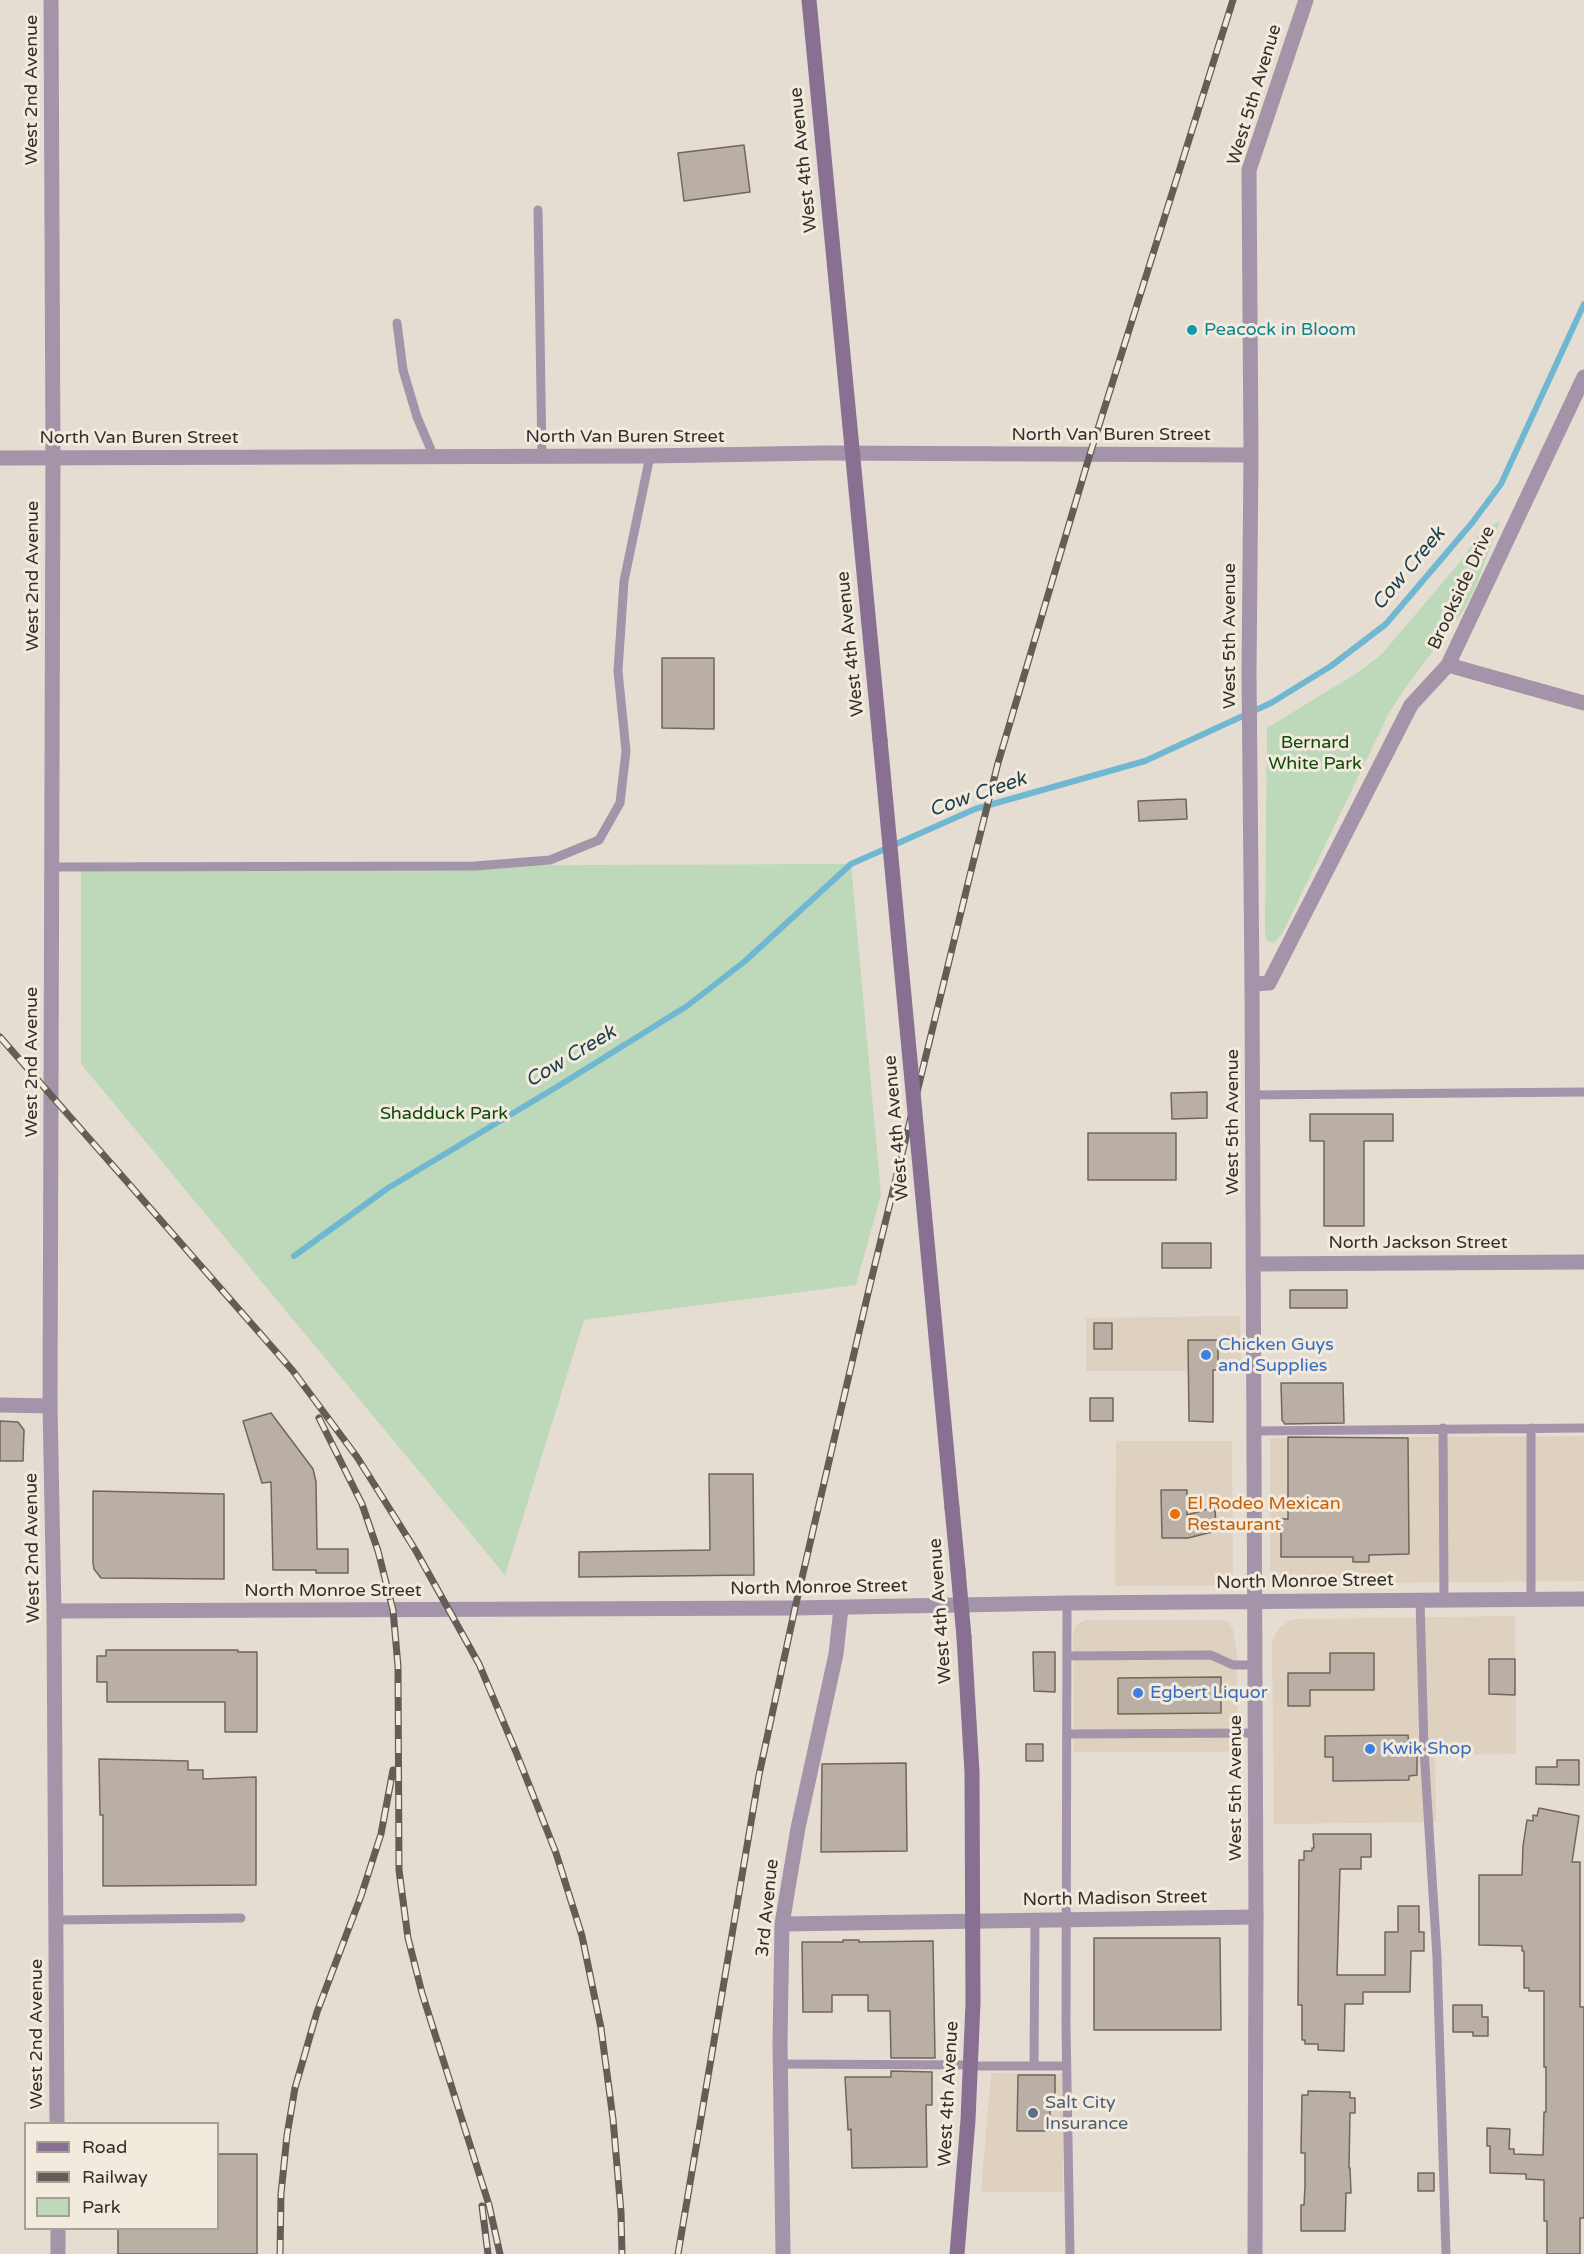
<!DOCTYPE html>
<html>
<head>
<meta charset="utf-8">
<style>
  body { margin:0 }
  #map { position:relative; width:1584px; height:2254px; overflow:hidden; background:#e5ddd1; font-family:"Varela Round",sans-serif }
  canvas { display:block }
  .legend { position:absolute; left:24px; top:2122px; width:195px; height:108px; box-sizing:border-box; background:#f3eade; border:2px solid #a69f96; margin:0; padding:8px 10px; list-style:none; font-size:18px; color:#332f2b }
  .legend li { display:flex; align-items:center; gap:12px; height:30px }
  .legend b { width:30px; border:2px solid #a69f96 }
</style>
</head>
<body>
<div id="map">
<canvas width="1584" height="2254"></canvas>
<ul class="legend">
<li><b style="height:8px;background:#877091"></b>Road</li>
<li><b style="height:8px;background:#625d57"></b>Railway</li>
<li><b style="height:16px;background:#bed8ba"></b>Park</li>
</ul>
</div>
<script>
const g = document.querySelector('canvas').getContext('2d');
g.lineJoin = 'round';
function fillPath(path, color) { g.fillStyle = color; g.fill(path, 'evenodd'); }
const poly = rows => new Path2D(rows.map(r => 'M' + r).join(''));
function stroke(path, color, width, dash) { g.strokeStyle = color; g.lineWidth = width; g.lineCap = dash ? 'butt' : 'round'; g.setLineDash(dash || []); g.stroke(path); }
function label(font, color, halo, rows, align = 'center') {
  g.font = font + ' "Varela Round",sans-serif'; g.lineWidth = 6; g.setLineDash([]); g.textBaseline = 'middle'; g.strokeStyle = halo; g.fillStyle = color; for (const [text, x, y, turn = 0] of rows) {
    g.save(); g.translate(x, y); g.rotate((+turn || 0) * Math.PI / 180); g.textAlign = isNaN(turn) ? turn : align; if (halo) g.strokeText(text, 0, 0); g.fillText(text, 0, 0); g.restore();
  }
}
fillPath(poly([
  [1240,1316,1241,1371,1086,1371,1086,1318],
  [1584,1436,1584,1581,1285,1584,1274,1576,1270,1570,1270,1438],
  [1116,1441,1232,1441,1233,1573,1231,1579,1226,1583,1218,1586,1115,1586],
  [1515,1616,1516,1754,1435,1755,1436,1822,1274,1824,1272,1641,1279,1628,1290,1620,1297,1619],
  [1085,1620,1224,1620,1229,1623,1233,1629,1237,1654,1238,1752,1074,1752,1073,1634,1075,1626],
  [991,2073,1063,2074,1063,2192,981,2192]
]), '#ded1bf');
fillPath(poly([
  [1500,521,1475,588,1463,611,1405,688,1388,715,1282,934,1274,943,1269,942,1266,938,1265,930,1267,728,1357,673,1382,654,1464,557,1480,532],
  [851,864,881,1195,856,1285,584,1320,505,1575,81,1064,81,867]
]), '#bed8ba');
stroke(poly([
  [294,1256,388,1188,560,1085,687,1006,744,962,851,864,975,809,1145,761,1271,703,1331,666,1386,624,1472,523,1501,484,1584,304]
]), '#70b8d2', 6);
const building = poly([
  [744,145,750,192,684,201,678,153,744,145],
  [662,658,714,658,714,729,662,728,662,658],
  [1186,799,1187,819,1139,821,1138,801,1186,799],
  [1207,1092,1207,1118,1172,1119,1171,1093,1207,1092],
  [1310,1114,1393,1114,1393,1141,1364,1141,1364,1226,1324,1226,1324,1141,1310,1141,1310,1114],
  [1088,1133,1176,1133,1176,1180,1088,1180,1088,1133],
  [1162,1243,1211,1243,1211,1268,1162,1268,1162,1243],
  [1290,1290,1347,1290,1347,1308,1290,1308,1290,1290],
  [1094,1323,1112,1323,1112,1349,1094,1349,1094,1323],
  [1188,1340,1218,1340,1218,1370,1213,1370,1213,1422,1189,1421,1188,1340],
  [1281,1383,1343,1383,1344,1423,1285,1424,1282,1420,1281,1383],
  [1090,1398,1113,1398,1113,1421,1090,1421,1090,1398],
  [271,1413,313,1469,316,1482,317,1549,348,1549,348,1573,316,1573,316,1570,273,1570,271,1482,262,1483,243,1421,271,1413],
  [0,1421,18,1422,24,1430,23,1461,0,1461,0,1421],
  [1288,1437,1408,1438,1409,1554,1369,1555,1369,1562,1353,1562,1353,1557,1281,1557,1281,1519,1288,1519,1288,1437],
  [709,1474,753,1474,754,1575,579,1577,579,1552,710,1550,709,1474],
  [1161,1490,1187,1490,1187,1515,1215,1507,1216,1531,1188,1538,1162,1538,1161,1490],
  [93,1491,224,1494,224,1579,101,1578,94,1569,93,1563,93,1491],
  [106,1650,238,1650,238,1652,257,1652,257,1732,225,1732,225,1702,107,1702,107,1682,97,1682,97,1656,106,1656,106,1650],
  [1033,1652,1055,1652,1055,1692,1034,1691,1033,1652],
  [1330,1653,1374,1653,1374,1690,1310,1690,1310,1706,1288,1706,1288,1673,1330,1673,1330,1653],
  [1489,1659,1515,1659,1515,1695,1489,1694,1489,1659],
  [1221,1677,1221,1713,1118,1714,1118,1678,1221,1677],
  [1408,1735,1409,1746,1417,1746,1417,1775,1409,1776,1409,1780,1333,1781,1333,1757,1325,1757,1325,1736,1408,1735],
  [1026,1744,1043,1744,1043,1761,1026,1761,1026,1744],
  [99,1759,188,1761,188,1770,203,1770,203,1779,256,1777,256,1885,103,1886,103,1815,100,1815,99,1759],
  [1557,1760,1579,1760,1579,1785,1536,1784,1536,1767,1557,1767,1557,1760],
  [906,1763,907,1851,821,1852,822,1764,906,1763],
  [1539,1808,1579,1816,1572,1862,1580,1862,1580,2007,1584,2007,1584,2218,1580,2218,1580,2254,1547,2254,1547,2221,1544,2221,1544,2180,1526,2179,1526,2174,1490,2173,1490,2146,1487,2146,1487,2128,1510,2129,1509,2149,1514,2149,1514,2154,1543,2155,1544,2112,1546,2112,1546,2067,1544,2067,1544,1991,1529,1991,1529,1988,1524,1988,1524,1951,1522,1951,1522,1946,1479,1945,1479,1875,1522,1875,1523,1846,1527,1820,1533,1821,1533,1815,1537,1816,1539,1808],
  [1313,1834,1371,1834,1371,1857,1361,1857,1361,1869,1340,1869,1337,1975,1385,1975,1385,1932,1398,1932,1398,1906,1419,1906,1419,1932,1424,1932,1424,1951,1411,1951,1410,1992,1363,1992,1363,2004,1345,2004,1344,2051,1318,2050,1318,2044,1305,2044,1305,2040,1302,2040,1302,2005,1298,2005,1299,1860,1304,1860,1304,1851,1312,1851,1312,1848,1314,1848,1313,1834],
  [1094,1938,1220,1938,1221,2030,1094,2030,1094,1938],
  [843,1940,859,1940,859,1942,933,1941,935,2058,891,2058,890,2011,868,2011,868,1995,832,1995,832,2012,803,2012,802,1942,843,1942,843,1940],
  [1453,2005,1482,2005,1482,2017,1488,2017,1488,2036,1473,2036,1473,2032,1453,2032,1453,2005],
  [891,2071,932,2072,932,2105,926,2105,927,2167,852,2168,851,2129,848,2130,845,2077,891,2077,891,2071],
  [1018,2075,1055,2075,1055,2103,1050,2103,1050,2131,1017,2131,1018,2075],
  [1308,2091,1350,2092,1350,2098,1355,2098,1355,2113,1350,2113,1349,2168,1350,2168,1351,2193,1346,2193,1345,2231,1301,2231,1301,2205,1304,2205,1305,2186,1305,2153,1301,2153,1302,2095,1308,2095,1308,2091],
  [218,2154,257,2154,257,2254,118,2254,118,2229,218,2229,218,2154],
  [1418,2173,1434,2173,1434,2191,1418,2191,1418,2173]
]);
fillPath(building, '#baafa5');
stroke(building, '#6f665d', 1.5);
stroke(poly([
  [538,210,542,457],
  [397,323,403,370,417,417,434,457],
  [52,867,475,866,550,860,599,840,620,803,626,751,618,671,624,581,650,456],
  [1252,1095,1584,1092],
  [1443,1428,1444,1600],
  [1531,1428,1531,1599],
  [1254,1431,1584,1428],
  [1420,1600,1424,1749,1437,1957,1446,2254],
  [1067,1603,1066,2027,1070,2254],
  [1067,1656,1211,1655,1233,1665,1255,1665],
  [1067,1734,1256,1733],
  [56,1920,241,1918],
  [780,2064,971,2065],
  [971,2066,1067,2066],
  [1034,2066,1035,1920]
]), '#a394aa', 9);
stroke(poly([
  [1448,665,1584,703],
  [1252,984,1269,983,1411,705,1448,665,1584,377],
  [1253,1264,1584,1262],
  [50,1406,53,458,51,0],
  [782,1924,1256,1917],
  [783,2254,780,2043,782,1924,798,1828,836,1654,841,1608]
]), '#a394aa', 15);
stroke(poly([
  [0,458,650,456,824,453,1251,455],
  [0,1405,50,1406,54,1611,57,2124],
  [54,1611,795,1608,1067,1603,1584,1599],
  [58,2228,58,2254],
  [1255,2254,1256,1917,1252,984,1249,673,1251,455,1249,170,1306,0]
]), '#a394aa', 15);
stroke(poly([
  [809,0,880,740],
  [952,1508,958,1570],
  [957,2254,968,2120,973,2003,972,1772,964,1637]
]), '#877091', 15);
const rail = poly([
  [0,1037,293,1371,357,1457,416,1551,479,1664,516,1752,556,1853,582,1936,601,2028,613,2119,621,2212,622,2254],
  [319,1418,362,1504,378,1551,393,1610,398,1666,399,1870,408,1938,422,1993,489,2205,500,2254],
  [482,2206,488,2254],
  [280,2254,281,2194,287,2135,295,2088,317,2012,361,1896,381,1834,393,1770],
  [678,2254,759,1775,795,1608,869,1289,972,867,998,763,1090,454,1233,0]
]);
stroke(rail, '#625d57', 7);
stroke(rail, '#f3eade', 4.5, [14]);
stroke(poly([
  [880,740,952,1508],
  [958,1570,964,1637]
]), '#877091', 15);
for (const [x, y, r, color] of [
  [1192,330,6,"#0f9aa8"],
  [1206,1355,6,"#3f7fe0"],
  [1175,1514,6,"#e8710a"],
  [1138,1693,6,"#3f7fe0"],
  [1370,1749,6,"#3f7fe0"],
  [1033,2113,6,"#5c6f8a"]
]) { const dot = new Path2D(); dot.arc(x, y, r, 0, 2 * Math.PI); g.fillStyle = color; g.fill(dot); stroke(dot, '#f3eade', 2); }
label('18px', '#332f2b', '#f3eade', [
  ["West 2nd Avenue",32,90,-90],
  ["West 5th Avenue",1255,95,-73],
  ["West 4th Avenue",804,160,-96],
  ["North Van Buren Street",1111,435],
  ["North Van Buren Street",625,437],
  ["North Van Buren Street",139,438],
  ["West 2nd Avenue",33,576,-90],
  ["Brookside Drive",1462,588,-65],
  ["West 5th Avenue",1230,636,-90],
  ["West 4th Avenue",851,644,-96],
  ["West 2nd Avenue",32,1062,-90],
  ["West 5th Avenue",1233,1122,-90],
  ["West 4th Avenue",897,1128,-95],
  ["North Jackson Street",1418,1243],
  ["West 2nd Avenue",33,1548,-91],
  ["North Monroe Street",1305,1582,-1],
  ["North Monroe Street",819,1588,-1],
  ["North Monroe Street",333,1591],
  ["West 4th Avenue",941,1611,-94],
  ["West 5th Avenue",1236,1788,-90],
  ["North Madison Street",1115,1899,-1],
  ["3rd Avenue",768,1908,-84],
  ["West 2nd Avenue",37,2034,-90],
  ["West 4th Avenue",949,2094,-87]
]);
label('18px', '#0d838f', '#f3eade', [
  ["Peacock in Bloom",1204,330]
], 'left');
label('18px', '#0d4907', '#f3eade', [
  ["Bernard",1315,743],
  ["White Park",1315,764],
  ["Shadduck Park",444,1114]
]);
label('18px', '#366cbe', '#f3eade', [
  ["Chicken Guys",1218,1345],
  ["and Supplies",1218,1366],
  ["Egbert Liquor",1150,1693],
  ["Kwik Shop",1382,1749]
], 'left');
label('18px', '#c56008', '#f3eade', [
  ["El Rodeo Mexican",1187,1504],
  ["Restaurant",1187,1525]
], 'left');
label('18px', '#4e5e75', '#f3eade', [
  ["Salt City",1045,2103],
  ["Insurance",1045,2124]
], 'left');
label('italic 20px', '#1b3d49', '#f3eade', [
  ["Cow Creek",1409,569,-50],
  ["Cow Creek",978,795,-19],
  ["Cow Creek",571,1057,-31]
]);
</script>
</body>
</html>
